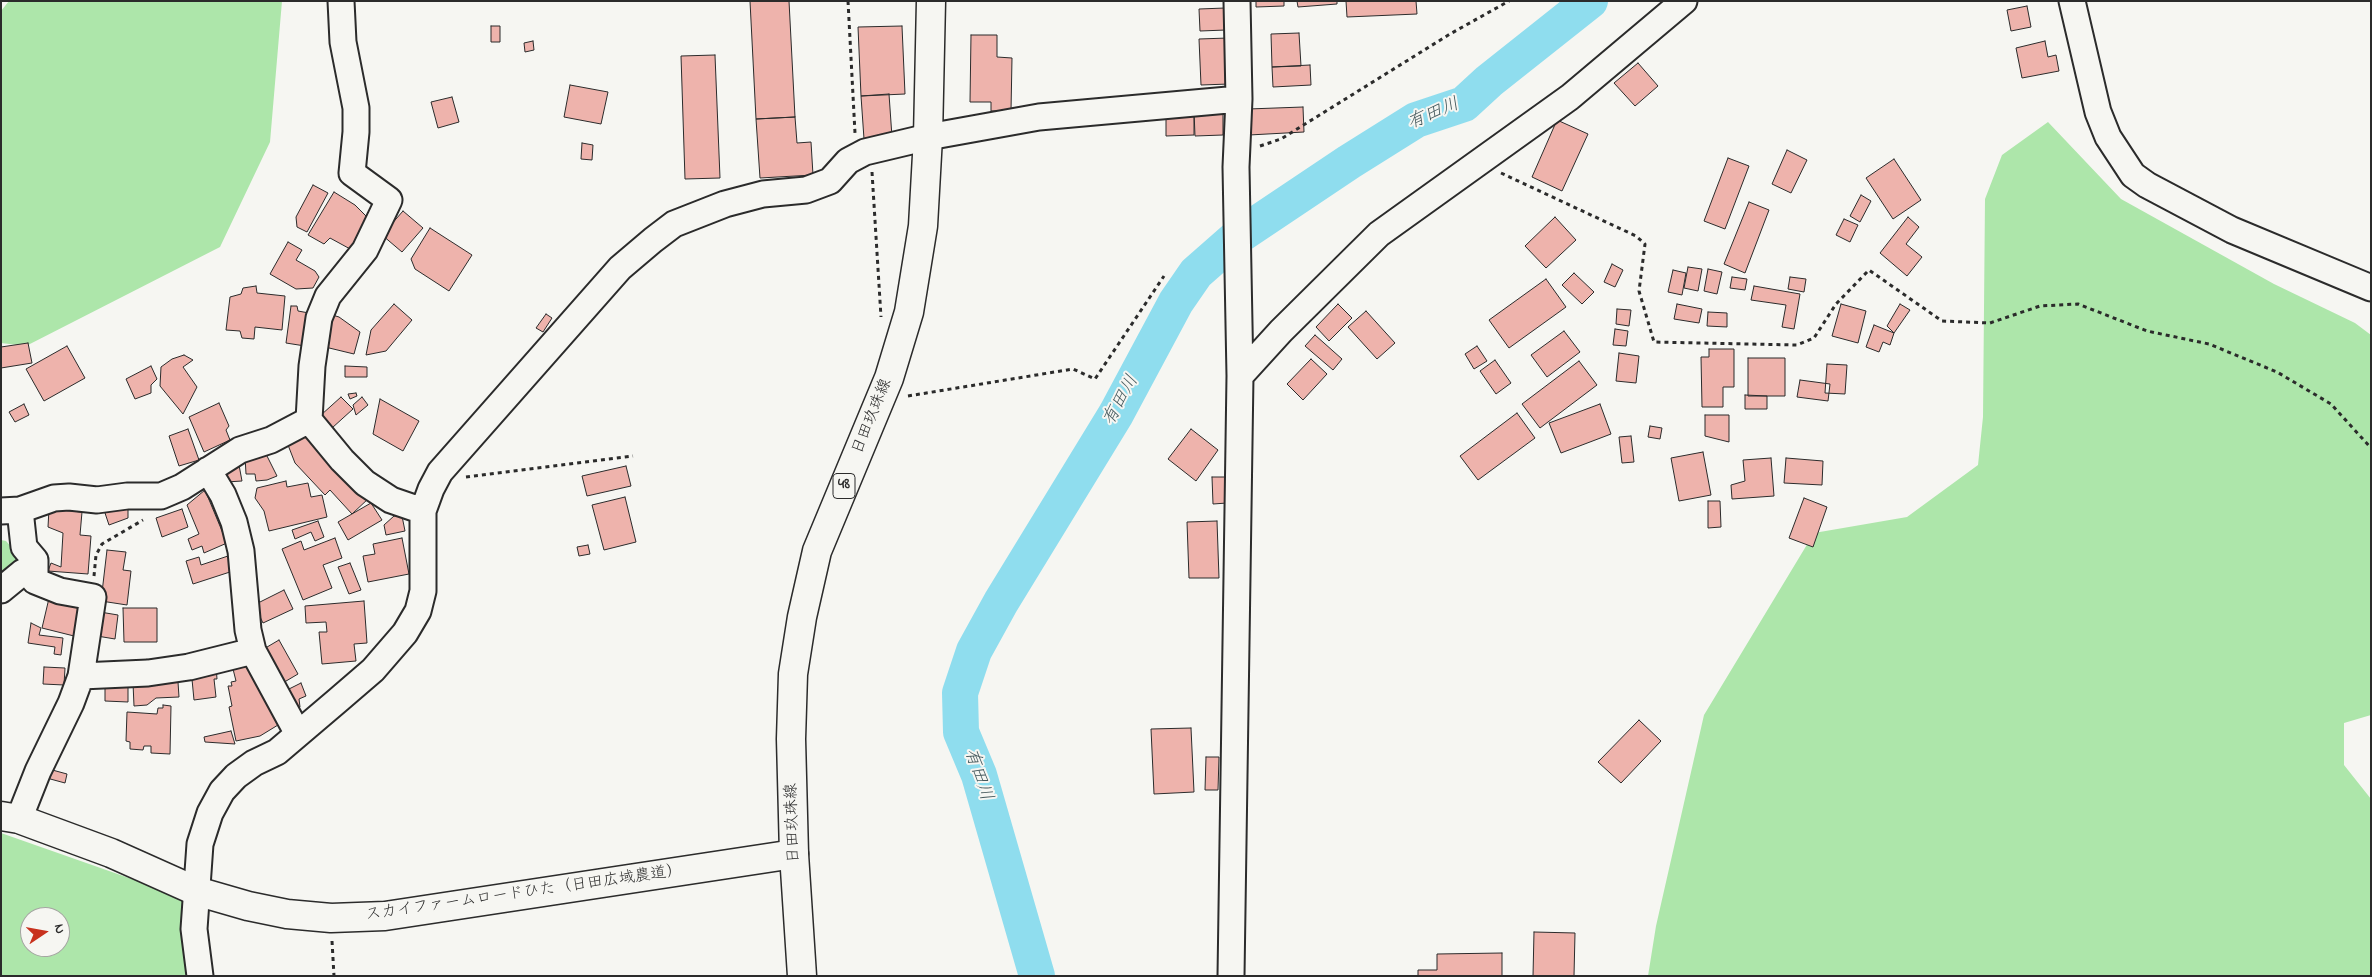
<!DOCTYPE html>
<html>
<head>
<meta charset="utf-8">
<style>
  body { margin:0 }
  #map { position:relative; width:2372px; height:977px; overflow:hidden; background:#f6f6f2; font-family:"Indie Flower",sans-serif }
  canvas { display:block }
  .frame { position:absolute; inset:0; border:2px solid #2b2b2b; pointer-events:none }
  .north { position:absolute; left:20px; top:907px; width:50px; height:50px; box-sizing:border-box; background:#f6f6f2; border:1px solid #a5a5a2; border-radius:50%; rotate:78deg; font-size:14px; font-weight:700; line-height:20px; text-align:center; color:#2b2b2b }
  .north::after { content:''; display:block; margin:auto; width:18px; height:22px; background:#c8321e; clip-path:polygon(50% 0,100% 100%,50% 72%,0 100%) }
</style>
</head>
<body>
<div id="map">
<canvas width="2372" height="977"></canvas>
<div class="frame"></div>
<div class="north">N</div>
</div>
<script>
const g = document.querySelector('canvas').getContext('2d');
g.lineJoin = 'round';
function fillPath(path, color) { g.fillStyle = color; g.fill(path, 'evenodd'); }
const poly = rows => new Path2D(rows.map(r => 'M' + r).join(''));
function stroke(path, color, width, dash) { g.strokeStyle = color; g.lineWidth = width; g.lineCap = dash ? 'butt' : 'round'; g.setLineDash(dash || []); g.stroke(path); }
function label(font, color, halo, rows, align = 'center') {
  g.font = font + ' "Indie Flower","Klee One",sans-serif'; g.lineWidth = 4; g.setLineDash([]); g.textBaseline = 'middle'; g.strokeStyle = halo; g.fillStyle = color; for (const [text, x, y, turn = 0] of rows) {
    g.save(); g.translate(x, y); g.rotate((+turn || 0) * Math.PI / 180); g.textAlign = isNaN(turn) ? turn : align; if (halo) g.strokeText(text, 0, 0); g.fillText(text, 0, 0); g.restore();
  }
}
fillPath(poly([
  [9,1,282,1,270,142,220,247,26,346,1,343,1,11],
  [2048,122,2121,199,2274,284,2355,323,2371,335,2371,715,2344,723,2344,765,2371,799,2371,976,1648,976,1656,926,1704,715,1814,533,1907,517,1978,465,1983,417,1985,199,2002,155],
  [1,540,6,541,26,563,1,583],
  [1,833,183,897,191,976,1,976],
  [30,917,60,917,60,947,30,947]
]), '#ade6aa');
stroke(poly([
  [1037,976,979,775,961,732,960,693,974,651,1001,602,1116,414,1176,302,1196,273,1237,237,1349,162,1416,120,1464,104,1489,81,1590,1]
]), '#8fddee', 36);
const building = poly([
  [750,1,789,1,795,117,756,119,750,1],
  [1256,1,1284,1,1284,6,1256,7,1256,1],
  [1297,1,1337,1,1337,4,1298,7,1297,1],
  [1346,1,1416,1,1417,14,1347,17,1346,1],
  [2027,6,2031,27,2011,31,2007,10,2027,6],
  [1225,8,1226,30,1200,31,1199,9,1225,8],
  [491,26,500,26,500,42,491,42,491,26],
  [902,26,905,94,861,96,858,27,902,26],
  [1299,33,1301,66,1272,67,1271,34,1299,33],
  [971,35,997,35,997,57,1012,58,1011,111,991,111,991,102,970,102,971,35],
  [1228,38,1229,84,1201,85,1199,39,1228,38],
  [533,41,534,50,525,52,524,43,533,41],
  [2045,41,2048,57,2056,55,2059,71,2022,78,2016,48,2045,41],
  [715,55,720,178,685,179,681,56,715,55],
  [1638,63,1658,86,1635,106,1614,83,1638,63],
  [1310,65,1311,85,1273,87,1272,67,1310,65],
  [570,85,608,92,601,124,564,117,570,85],
  [889,94,892,137,864,139,861,96,889,94],
  [452,97,459,122,438,128,431,102,452,97],
  [1303,107,1304,132,1249,135,1248,109,1303,107],
  [1194,111,1194,135,1166,136,1166,112,1194,111],
  [1194,111,1223,111,1223,135,1195,136,1194,111],
  [795,117,797,143,811,142,813,175,760,178,756,119,795,117],
  [1557,120,1588,134,1562,191,1532,177,1557,120],
  [582,143,593,145,592,160,581,159,582,143],
  [1787,150,1807,160,1791,193,1772,184,1787,150],
  [1728,158,1749,166,1725,229,1704,221,1728,158],
  [1894,159,1921,200,1893,219,1866,178,1894,159],
  [313,185,328,193,307,232,297,227,296,217,313,185],
  [334,192,355,205,369,219,352,250,330,238,324,244,308,235,334,192],
  [1861,195,1871,201,1860,222,1850,216,1861,195],
  [1749,202,1769,210,1745,273,1724,264,1749,202],
  [403,211,423,228,402,252,382,235,403,211],
  [1555,217,1576,240,1546,268,1525,246,1555,217],
  [1908,217,1919,227,1906,244,1922,257,1907,276,1880,253,1908,217],
  [1844,219,1858,225,1850,242,1836,235,1844,219],
  [430,228,472,255,449,291,415,269,411,259,430,228],
  [288,242,302,250,296,260,315,271,319,277,313,288,296,289,270,274,288,242],
  [1612,264,1623,270,1615,287,1604,282,1612,264],
  [1688,267,1702,269,1698,291,1684,288,1688,267],
  [1708,269,1722,272,1717,294,1704,291,1708,269],
  [1673,270,1686,273,1682,295,1668,292,1673,270],
  [1574,273,1594,292,1582,304,1562,285,1574,273],
  [1732,277,1747,279,1745,290,1730,288,1732,277],
  [1790,277,1806,279,1804,292,1788,289,1790,277],
  [1546,279,1566,307,1509,348,1489,320,1546,279],
  [256,286,257,293,285,296,282,330,255,327,254,339,242,338,240,331,226,330,230,297,241,294,243,288,256,286],
  [1754,286,1800,294,1794,329,1782,327,1786,305,1751,300,1754,286],
  [394,304,412,320,386,351,366,355,371,330,394,304],
  [1338,304,1352,318,1329,341,1316,327,1338,304],
  [1677,304,1702,309,1699,323,1674,319,1677,304],
  [1841,304,1866,311,1858,343,1832,336,1841,304],
  [1900,304,1910,310,1894,333,1887,326,1900,304],
  [291,306,297,306,298,311,309,313,305,346,286,343,291,306],
  [1617,309,1631,310,1629,326,1616,324,1617,309],
  [1366,311,1395,343,1377,359,1348,327,1366,311],
  [1708,312,1727,313,1727,327,1707,326,1708,312],
  [329,314,339,317,360,332,354,354,321,346,329,314],
  [546,314,552,318,543,332,536,328,546,314],
  [1874,325,1894,333,1890,345,1883,342,1879,352,1866,347,1874,325],
  [1615,329,1628,331,1626,346,1613,345,1615,329],
  [1564,331,1580,352,1547,377,1531,355,1564,331],
  [1315,335,1342,359,1333,370,1305,346,1315,335],
  [28,343,32,363,1,368,1,347,28,343],
  [67,346,85,378,44,401,26,369,67,346],
  [1477,346,1487,361,1474,369,1465,354,1477,346],
  [1709,349,1734,349,1734,387,1723,387,1723,407,1702,407,1701,357,1709,357,1709,349],
  [1619,353,1639,356,1636,383,1616,381,1619,353],
  [184,355,193,360,183,367,197,387,183,414,160,386,161,367,172,359,184,355],
  [1748,358,1785,358,1785,396,1748,396,1748,358],
  [1311,359,1327,374,1303,400,1287,384,1311,359],
  [1495,360,1511,383,1496,394,1480,371,1495,360],
  [1579,361,1597,385,1540,428,1522,404,1579,361],
  [1827,364,1847,365,1845,394,1825,393,1827,364],
  [151,366,157,379,151,385,151,393,135,399,126,379,151,366],
  [345,366,367,367,367,377,345,377,345,366],
  [1800,380,1830,384,1828,401,1797,397,1800,380],
  [356,393,357,396,350,399,348,394,356,393],
  [1745,395,1767,396,1767,409,1745,409,1745,395],
  [341,397,353,409,332,428,321,415,341,397],
  [362,397,368,405,356,415,353,405,362,397],
  [380,399,419,421,403,451,373,434,380,399],
  [219,403,229,426,226,430,230,440,204,452,189,417,219,403],
  [24,404,29,415,15,422,9,412,24,404],
  [1600,404,1611,434,1561,453,1549,423,1600,404],
  [1517,413,1535,438,1478,480,1460,456,1517,413],
  [1705,415,1729,415,1729,442,1705,436,1705,415],
  [1650,426,1662,428,1660,439,1648,437,1650,426],
  [308,428,369,498,352,514,330,490,325,495,295,463,288,445,308,428],
  [188,429,199,460,179,466,169,436,188,429],
  [1191,429,1218,450,1196,481,1168,459,1191,429],
  [1631,436,1634,462,1622,463,1619,437,1631,436],
  [263,448,277,476,267,480,256,481,255,474,246,474,245,456,263,448],
  [1703,452,1711,495,1679,501,1671,458,1703,452],
  [1771,458,1774,496,1732,499,1731,485,1745,481,1743,460,1771,458],
  [1786,458,1823,461,1822,485,1784,483,1786,458],
  [239,465,242,481,226,482,223,468,239,465],
  [626,466,631,486,587,496,582,476,626,466],
  [1212,477,1226,477,1227,503,1213,504,1212,477],
  [286,481,287,487,308,483,311,497,322,495,327,517,269,531,264,511,255,498,257,488,286,481],
  [205,490,227,543,204,553,202,546,192,550,188,539,199,534,187,505,205,490],
  [625,497,636,542,604,550,592,505,625,497],
  [1804,498,1827,507,1813,547,1789,538,1804,498],
  [1708,501,1720,501,1721,527,1708,528,1708,501],
  [371,503,382,520,348,540,338,522,371,503],
  [128,505,128,518,109,525,105,513,128,505],
  [49,509,82,512,80,535,91,536,88,574,48,571,51,563,61,567,63,533,48,527,49,509],
  [182,509,188,527,162,537,156,518,182,509],
  [394,516,402,516,405,531,386,535,384,525,394,516],
  [318,521,324,537,315,541,311,532,295,539,292,530,318,521],
  [1217,521,1219,578,1189,578,1187,522,1217,521],
  [335,538,342,558,323,565,332,588,303,600,282,549,301,541,304,550,335,538],
  [402,538,409,574,368,582,363,556,375,554,373,544,402,538],
  [588,545,590,554,579,556,577,547,588,545],
  [107,550,126,552,123,570,131,571,127,605,101,601,107,550],
  [228,556,233,571,193,584,186,561,199,557,201,565,228,556],
  [350,563,361,590,349,594,338,567,350,563],
  [284,590,293,609,263,623,254,605,284,590],
  [50,594,86,603,78,637,42,628,50,594],
  [364,601,367,643,354,644,356,661,322,664,319,632,327,632,326,622,306,623,305,606,364,601],
  [123,608,157,608,157,642,124,642,123,608],
  [100,612,118,615,115,639,97,636,100,612],
  [31,623,41,628,39,635,63,638,61,655,54,654,55,647,28,643,31,623],
  [279,640,298,674,281,684,262,650,279,640],
  [250,665,263,690,265,701,278,725,260,736,236,741,229,707,232,706,228,686,232,686,231,682,236,681,233,669,250,665],
  [216,666,217,679,214,679,216,697,194,700,191,669,216,666],
  [44,667,65,668,64,685,43,684,44,667],
  [178,682,179,697,156,698,147,705,134,706,133,683,178,682],
  [301,683,306,696,299,699,300,707,295,709,285,691,301,683],
  [105,685,128,685,128,702,105,701,105,685],
  [163,705,171,706,170,754,151,753,151,746,144,746,143,750,130,749,130,742,126,741,127,712,157,714,158,708,163,708,163,705],
  [1639,720,1661,741,1621,783,1598,762,1639,720],
  [1191,728,1194,792,1154,794,1151,729,1191,728],
  [231,731,235,744,205,742,204,737,231,731],
  [1206,757,1219,757,1218,790,1205,790,1206,757],
  [45,768,67,774,65,783,43,777,45,768],
  [1534,932,1575,933,1574,976,1533,976,1534,932],
  [1502,953,1502,976,1418,976,1418,970,1437,970,1437,954,1502,953]
]);
fillPath(building, '#eeb3ac');
stroke(building, '#2b2b2b', 1);
const minor = poly([
  [341,1,343,42,356,108,356,132,352,173,389,200,365,250,328,296,319,318,312,366,309,420,342,460,365,483,391,500,423,511],
  [2072,1,2098,112,2108,137,2133,175,2147,185,2232,230,2371,288],
  [1240,376,1281,331,1379,234,1570,97,1684,1],
  [208,470,223,495,234,522,241,551,248,630,253,651,298,734],
  [1,511,20,510,54,498,69,497,97,500,127,496,161,496,182,487,240,450,271,440,309,420],
  [1,590,23,572,35,572],
  [81,676,148,673,189,667,253,651],
  [19,819,38,771,71,703,81,676,93,597,60,591,35,581,35,560,24,547,20,510],
  [200,976,194,929,200,844,210,813,222,791,236,776,254,763,277,752,337,701,373,670,405,633,418,611,423,591,423,511,431,489,440,472,620,268,653,240,674,224,725,204,763,194,806,190,830,181,848,161,865,152,928,137,1039,117,1239,99],
  [1231,976,1240,376,1236,167,1239,99,1237,1]
]);
const tertiary = poly([
  [1,816,19,819,111,853,196,891,248,906,287,914,331,918,385,916,794,854]
]);
const primary = poly([
  [802,976,794,854,791,739,793,674,802,617,817,551,889,378,909,312,923,226,928,137,931,1]
]);
stroke(minor, '#2b2b2b', 29);
stroke(tertiary, '#2b2b2b', 31);
stroke(primary, '#2b2b2b', 31);
stroke(poly([
  [848,1,855,133],
  [1260,146,1281,139,1450,34,1509,1],
  [872,172,881,317],
  [1501,173,1636,236,1645,244,1639,291,1654,342,1797,345,1814,338,1836,304,1869,270,1942,321,1990,323,2040,306,2078,304,2147,331,2209,344,2277,372,2331,404,2371,448],
  [908,396,1073,369,1095,379,1164,276],
  [466,477,633,456],
  [94,576,96,555,102,544,143,520],
  [332,941,334,976]
]), '#2b2b2b', 3, [4, 4]);
stroke(minor, '#f6f6f2', 25);
stroke(tertiary, '#f6f6f2', 28);
stroke(primary, '#f6f6f2', 28);
for (const [x, y, w] of [
  [844,486,22]
]) { const box = new Path2D(); box.roundRect(x - w / 2, y - 12.5, w, 25, 4); g.fillStyle = '#f6f6f2'; g.fill(box); stroke(box, '#2b2b2b', 1); }
label('bold 15px', '#2b2b2b', null, [
  ["48",844,486]
]);
label('16px', '#2b2b2b', '#f6f6f2', [
  ["日田玖珠線",873,417,-68],
  ["日田玖珠線",794,823,-92],
  ["スカイファームロードひた（日田広域農道）",524,894,-8]
]);
label('italic 18px', '#44585c', '#f6f6f2', [
  ["有田川",1434,115,-23],
  ["有田川",1122,401,-61],
  ["有田川",977,775,71]
]);
</script>
</body>
</html>
